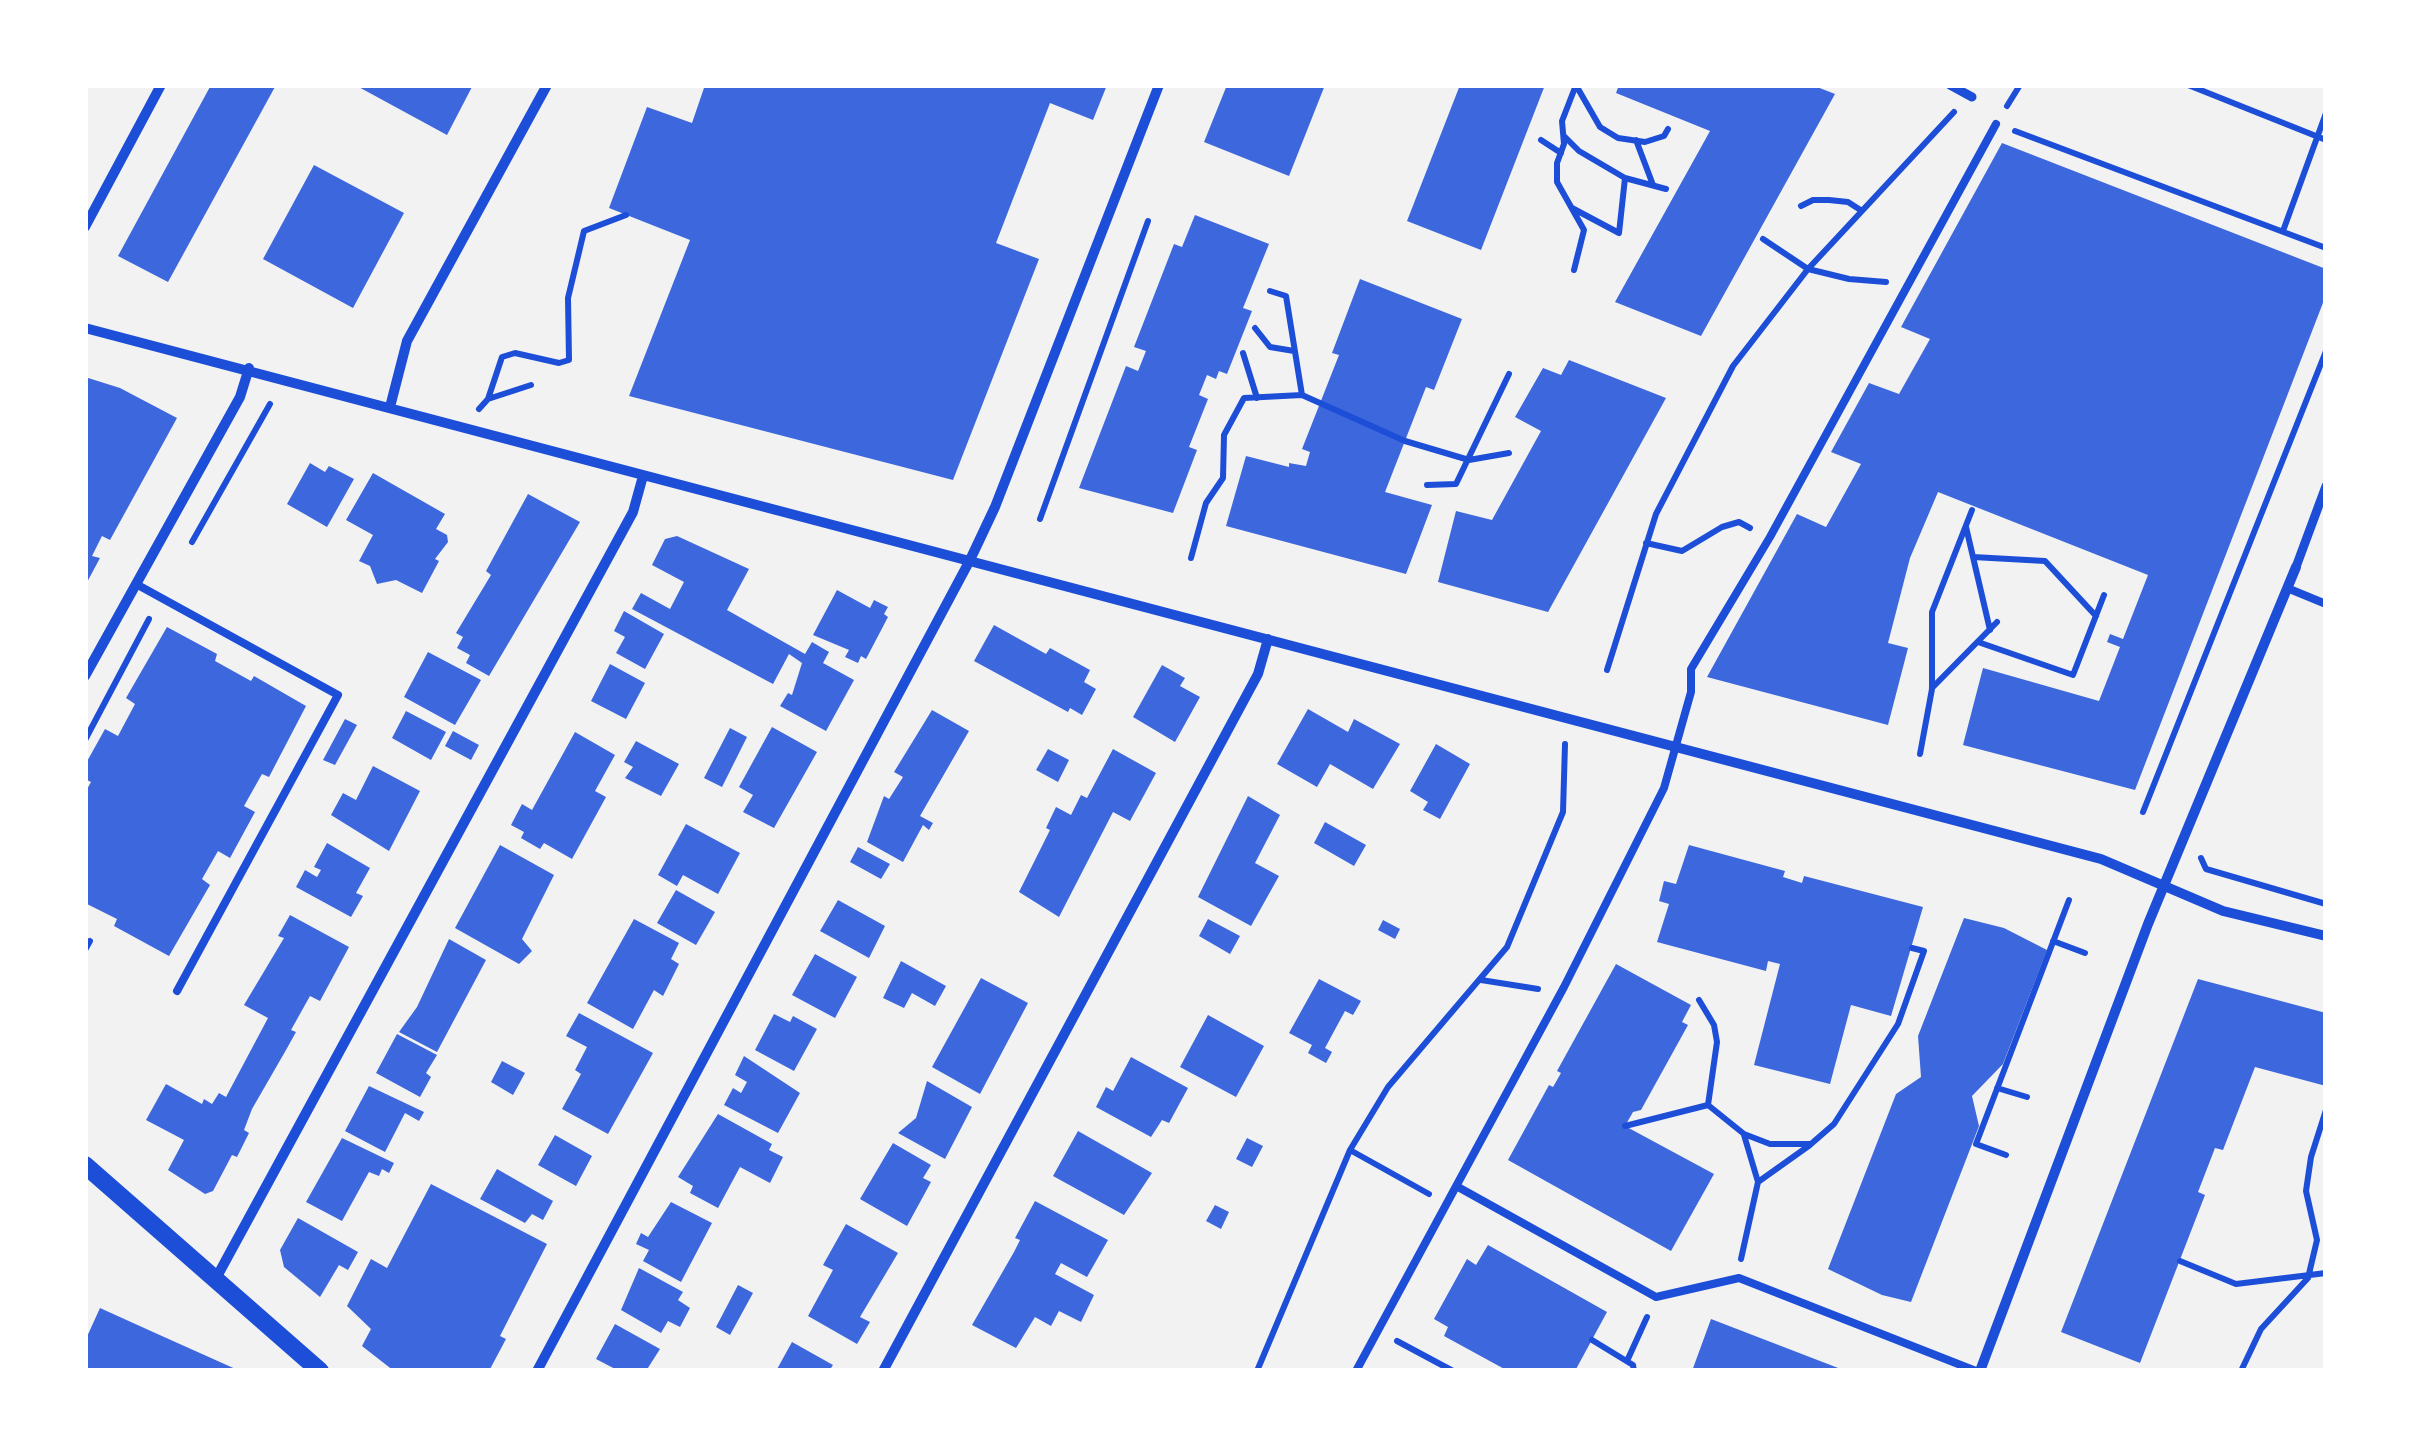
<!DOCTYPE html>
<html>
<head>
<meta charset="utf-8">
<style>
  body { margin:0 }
  #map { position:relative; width:2411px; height:1456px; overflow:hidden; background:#f2f2f2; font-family:"Alegreya Sans",sans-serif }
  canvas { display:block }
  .frame { position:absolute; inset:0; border:88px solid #fff; pointer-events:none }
</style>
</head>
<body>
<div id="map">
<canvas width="2411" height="1456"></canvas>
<div class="frame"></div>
</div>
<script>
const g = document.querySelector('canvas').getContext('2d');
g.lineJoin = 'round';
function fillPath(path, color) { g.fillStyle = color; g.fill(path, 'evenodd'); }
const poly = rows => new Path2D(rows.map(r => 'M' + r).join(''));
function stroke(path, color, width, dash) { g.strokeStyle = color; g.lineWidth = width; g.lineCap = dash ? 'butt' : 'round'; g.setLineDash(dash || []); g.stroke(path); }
fillPath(poly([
  [211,85,276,85,168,282,118,256],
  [355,85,473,85,447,135],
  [705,85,1107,85,1093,120,1050,103,996,243,1039,259,953,480,629,396,690,240,609,208,647,107,692,123],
  [1227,85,1325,85,1289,176,1204,142],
  [1460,85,1545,85,1481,250,1407,221],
  [1619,85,1812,85,1835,94,1701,336,1615,302,1710,131,1616,93],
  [2002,143,2326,269,2326,295,2135,790,1963,745,1983,668,2099,701,2120,647,2107,642,2110,634,2123,639,2148,575,1938,492,1910,558,1888,643,1908,648,1888,725,1707,677,1797,514,1826,527,1861,464,1831,452,1869,383,1899,394,1930,339,1901,327],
  [314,165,404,213,353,308,263,259],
  [1195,215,1269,244,1243,308,1252,311,1227,374,1219,371,1216,379,1207,375,1199,395,1208,399,1189,447,1197,450,1173,513,1079,488,1126,366,1138,371,1146,351,1134,347,1174,244,1182,247],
  [1360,279,1462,319,1434,390,1426,387,1385,492,1432,505,1406,574,1226,526,1246,456,1289,467,1289,463,1306,466,1310,452,1302,449,1339,355,1332,353],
  [1569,360,1666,398,1548,612,1438,582,1456,511,1492,520,1541,431,1515,417,1543,368,1561,375],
  [85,377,120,388,177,418,110,540,102,536,92,556,100,558,85,586],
  [310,463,325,472,329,466,354,479,327,527,287,504],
  [373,473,445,514,436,529,447,535,448,542,435,559,439,561,422,593,396,580,377,584,370,566,359,561,373,535,346,520],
  [528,494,580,522,489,676,466,663,470,655,457,648,463,637,456,633,491,575,486,571],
  [677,536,749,569,727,610,805,654,812,642,829,652,823,663,854,680,826,731,780,706,788,693,792,695,802,663,789,654,773,684,632,609,641,593,670,609,684,582,652,565,665,539],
  [837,590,870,608,874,600,888,607,884,614,888,617,866,659,861,656,858,663,845,657,849,650,813,635],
  [624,611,664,634,645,669,616,653,625,637,614,631],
  [994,625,1046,654,1050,648,1090,670,1084,682,1096,689,1082,715,1070,708,1068,712,974,661],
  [167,627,217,654,215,661,251,681,254,676,306,706,269,777,262,774,244,806,255,812,230,858,218,851,202,879,210,885,169,956,114,926,117,919,85,903,85,793,91,782,85,779,85,765,105,729,118,736,135,704,126,698],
  [428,652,481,680,455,725,404,697],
  [610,664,645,683,626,719,591,701],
  [1162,665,1185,678,1180,686,1200,697,1175,742,1133,717],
  [1308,709,1348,732,1354,719,1400,744,1373,789,1330,764,1317,787,1277,764],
  [932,710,969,731,920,816,933,823,929,830,923,825,903,862,867,842,884,796,889,799,903,777,894,772],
  [406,711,446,732,431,760,392,738],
  [345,719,357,725,335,765,323,760],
  [772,727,817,752,774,828,743,812,753,795,739,787],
  [730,728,747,737,722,787,704,778],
  [453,731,479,745,471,760,445,746],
  [575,732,615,755,595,791,606,797,572,859,544,843,540,849,521,838,524,832,511,825,522,804,532,810],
  [636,741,679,764,661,796,625,778,633,767,624,762],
  [1436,744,1470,764,1440,819,1423,810,1428,802,1410,791],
  [1048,749,1069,760,1058,782,1036,770],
  [1113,749,1156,773,1130,821,1113,812,1059,917,1019,892,1050,830,1046,828,1056,807,1071,815,1081,795,1087,798],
  [373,766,420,791,389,851,331,815,343,793,356,800],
  [1248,796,1280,815,1255,863,1279,876,1251,926,1198,897],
  [1325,822,1366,845,1354,866,1314,843],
  [686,824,740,853,718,894,683,875,677,886,658,875],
  [327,843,370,868,356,893,363,896,351,917,296,887,305,870,317,877,321,870,314,867],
  [500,845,554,875,522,939,532,951,519,964,455,928],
  [1689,845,1785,871,1783,877,1802,883,1804,876,1923,907,1891,1016,1851,1005,1830,1084,1754,1065,1780,964,1768,961,1766,971,1657,942,1669,904,1659,901,1664,881,1676,884],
  [858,847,890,864,881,879,850,862],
  [676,890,715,912,696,945,657,923],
  [838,900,885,926,869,958,820,931],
  [290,915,349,947,320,1001,310,996,291,1030,296,1032,286,1050,252,1109,244,1130,249,1133,237,1157,232,1155,213,1191,205,1194,168,1170,184,1140,146,1120,166,1084,202,1104,204,1099,212,1104,219,1093,226,1097,268,1018,244,1005,284,938,278,936],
  [1964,918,2004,928,2047,950,2003,1064,1972,1096,1979,1126,1911,1302,1882,1295,1828,1269,1896,1094,1921,1077,1918,1036],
  [634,919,679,943,671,959,679,964,663,996,654,990,633,1029,587,1003],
  [1208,919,1240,936,1230,954,1199,936],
  [1383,920,1400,929,1395,939,1378,930],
  [449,939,486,960,437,1052,399,1032,417,1007],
  [815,954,857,977,835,1018,792,995],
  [901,961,946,986,935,1006,912,993,904,1008,883,998],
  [1616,964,1691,1005,1682,1022,1688,1025,1641,1110,1633,1112,1625,1126,1714,1174,1671,1251,1508,1160,1549,1085,1553,1087,1561,1073,1557,1071],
  [981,978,1028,1003,980,1094,932,1067],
  [1319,979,1361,1001,1353,1015,1345,1011,1325,1048,1332,1052,1326,1063,1308,1053,1312,1045,1289,1033],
  [2198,979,2326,1013,2326,1086,2255,1067,2223,1150,2215,1148,2198,1192,2205,1195,2140,1363,2061,1332],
  [579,1013,653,1053,608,1134,562,1109,581,1074,575,1070,587,1047,566,1036],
  [774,1014,790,1022,793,1016,817,1029,794,1071,755,1050],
  [1208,1015,1264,1046,1236,1097,1180,1067],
  [397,1034,437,1055,426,1073,431,1077,420,1097,376,1073],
  [744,1056,800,1093,778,1133,724,1105,733,1088,741,1093,747,1082,735,1075],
  [1131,1057,1188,1088,1169,1123,1162,1120,1151,1137,1096,1107,1106,1087,1113,1091],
  [502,1061,525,1073,513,1095,491,1082],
  [927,1081,972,1107,945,1159,898,1133,916,1118],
  [369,1086,424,1112,419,1121,405,1113,385,1152,345,1131],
  [718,1114,772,1144,769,1150,783,1157,770,1183,740,1167,718,1208,690,1193,693,1186,678,1177],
  [1078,1131,1152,1173,1124,1215,1053,1176],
  [555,1135,592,1156,576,1186,538,1165],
  [342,1138,394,1163,389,1173,382,1169,379,1176,369,1172,342,1221,306,1202],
  [1247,1138,1263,1146,1252,1167,1236,1159],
  [893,1143,931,1165,923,1178,931,1182,907,1226,860,1199],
  [497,1169,553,1201,543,1220,532,1214,525,1223,480,1199],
  [431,1184,547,1244,500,1336,506,1339,489,1371,394,1371,362,1346,371,1329,347,1306,371,1259,387,1268],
  [1035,1201,1108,1240,1087,1277,1061,1263,1055,1274,1094,1295,1081,1322,1059,1311,1051,1326,1035,1317,1016,1348,972,1325,1014,1252,1020,1240,1015,1238],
  [671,1202,712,1223,681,1282,643,1261,649,1250,636,1244,641,1233,648,1237],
  [1215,1205,1229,1212,1221,1229,1206,1221],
  [298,1218,358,1252,348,1270,339,1265,320,1297,284,1267,280,1250],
  [846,1224,898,1253,860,1317,870,1322,857,1344,808,1316,833,1270,823,1265],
  [1488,1245,1607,1312,1575,1371,1508,1371,1444,1336,1448,1327,1434,1319,1467,1259,1476,1265],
  [639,1268,683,1292,678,1300,690,1308,680,1327,668,1321,661,1333,621,1310],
  [738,1285,753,1293,730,1335,716,1327],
  [100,1308,153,1332,240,1371,85,1371,85,1341],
  [1711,1319,1846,1371,1692,1371],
  [615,1324,660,1349,646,1371,619,1371,596,1359],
  [792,1342,833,1365,829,1371,776,1371]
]), '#3d67dc');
stroke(poly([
  [2188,85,2326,140],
  [1577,87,1600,127,1618,138,1645,142,1664,136,1668,129],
  [2007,106,2020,85],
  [2015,131,2326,248],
  [1564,136,1579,151,1625,178,1666,189],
  [1541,140,1561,153],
  [1636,140,1653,185],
  [1801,206,1813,200,1829,200,1848,202,1862,211],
  [1572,208,1619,233,1625,178],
  [2283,231,2326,113],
  [1763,239,1808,269,1849,279,1886,282],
  [1574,270,1584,230,1557,182,1557,163,1564,144,1562,121,1576,85],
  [1270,291,1286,296,1302,395],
  [1255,328,1270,347,1294,351],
  [1243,353,1257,398],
  [488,399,502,357,515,353,559,363,569,360,568,298,584,231,626,215],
  [479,409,488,399,531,385],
  [1427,485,1456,484,1509,374],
  [1040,519,1148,221],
  [1966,527,1990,630],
  [192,542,270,404],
  [1646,543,1682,551,1722,527,1739,522,1750,528],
  [1973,557,2045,561,2096,616],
  [1191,558,1206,503,1223,478,1224,435,1244,398,1302,395,1405,441,1469,460,1509,453],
  [1978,642,2073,675,2104,595],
  [1607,670,1656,514,1733,366,1808,269,1954,112],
  [1932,688,1997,622],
  [85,740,149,619],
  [1920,754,1932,689,1932,612,1972,510],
  [2143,812,2326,351],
  [2201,858,2206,869,2326,904],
  [2053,941,2085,953],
  [85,950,90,941],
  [1481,980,1538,989],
  [1997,1088,2027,1097],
  [1708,1105,1744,1134,1770,1144,1811,1144,1834,1124,1898,1024,1924,951,1912,948],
  [1625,1126,1708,1105,1717,1042,1714,1025,1699,1000],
  [1350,1150,1429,1194],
  [2006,1155,1976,1144,2069,900],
  [1758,1182,1810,1145],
  [1741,1259,1758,1182,1744,1135],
  [2180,1261,2236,1284,2326,1273],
  [1592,1340,1633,1365,1634,1371],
  [1397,1341,1453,1371],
  [1627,1361,1647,1317],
  [1257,1371,1350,1150,1388,1087,1507,947,1563,812,1565,744],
  [2241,1371,2261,1329,2308,1278,2317,1240,2306,1191,2311,1157,2326,1110]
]), '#1d4ed8', 6);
stroke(poly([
  [136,584,338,695,177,991],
  [2287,588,2326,604],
  [1458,1187,1656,1297,1739,1278,1976,1371],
  [1356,1371,1564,987,1664,788,1691,692,1691,669,1770,537,1996,124]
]), '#1d4ed8', 8);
stroke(poly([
  [1950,85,1972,97],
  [2296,567,2326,486]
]), '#1d4ed8', 9);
stroke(poly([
  [85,227,161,85],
  [85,328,2101,859,2223,911,2326,936],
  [390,407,407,341,547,85],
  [85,676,240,397,249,368],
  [214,1282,633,512,643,476],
  [537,1371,970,560,995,507,1159,85],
  [883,1371,1258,674,1268,639],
  [1980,1371,2148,924,2296,567]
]), '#1d4ed8', 10);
stroke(poly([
  [85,1165,320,1371]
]), '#1d4ed8', 18);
</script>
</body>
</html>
